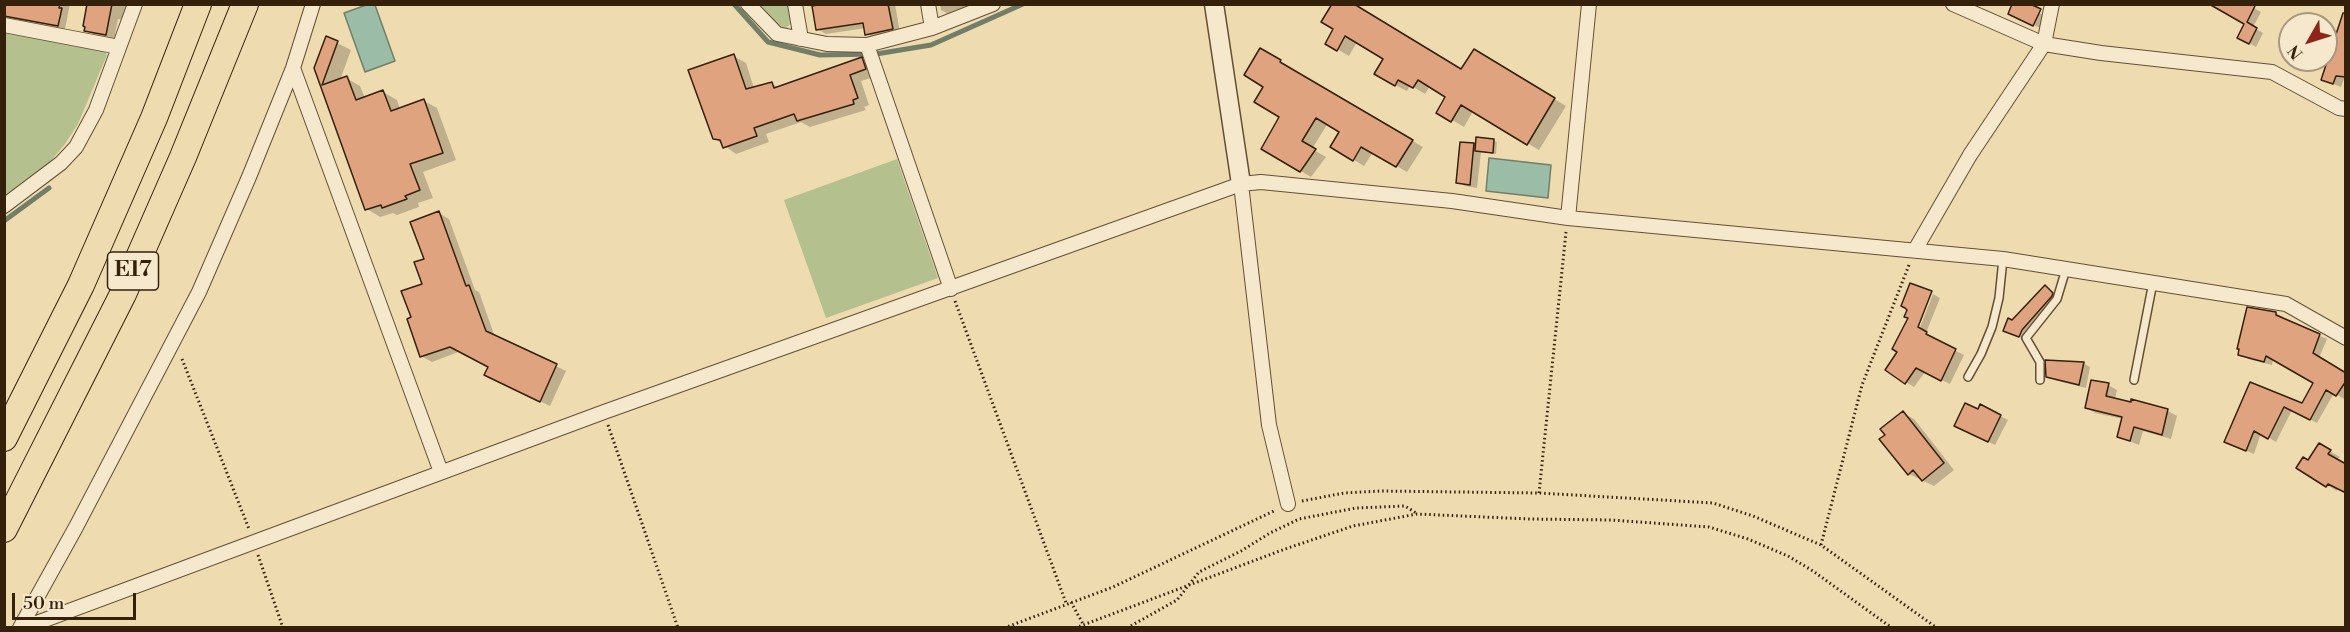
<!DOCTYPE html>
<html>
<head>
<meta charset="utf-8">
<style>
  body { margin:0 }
  #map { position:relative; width:2350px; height:632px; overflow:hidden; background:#efdbb0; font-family:"Libre Bodoni",serif }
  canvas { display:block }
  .frame { position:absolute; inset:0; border:6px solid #35200b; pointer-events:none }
  .north { position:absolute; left:2278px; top:12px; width:60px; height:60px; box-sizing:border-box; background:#f5e8cc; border:2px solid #a8987f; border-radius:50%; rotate:231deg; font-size:16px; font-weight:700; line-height:24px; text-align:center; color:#35200b }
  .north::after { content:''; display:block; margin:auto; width:21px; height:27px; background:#8f2418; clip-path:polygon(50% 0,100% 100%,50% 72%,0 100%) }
  .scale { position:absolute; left:12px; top:593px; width:124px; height:27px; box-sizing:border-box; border:3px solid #35200b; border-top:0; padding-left:8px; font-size:18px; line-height:21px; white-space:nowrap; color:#35200b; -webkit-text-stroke:4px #f5e8cc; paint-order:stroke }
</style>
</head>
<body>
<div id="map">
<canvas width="2350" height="632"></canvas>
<div class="frame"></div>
<div class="north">N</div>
<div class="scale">50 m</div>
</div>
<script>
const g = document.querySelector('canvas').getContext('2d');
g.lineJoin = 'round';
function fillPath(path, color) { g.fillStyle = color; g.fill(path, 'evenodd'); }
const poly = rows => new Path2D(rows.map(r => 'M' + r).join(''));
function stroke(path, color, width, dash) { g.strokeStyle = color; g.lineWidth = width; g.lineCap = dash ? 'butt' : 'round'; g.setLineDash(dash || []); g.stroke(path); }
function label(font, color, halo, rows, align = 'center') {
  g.font = font + ' "Libre Bodoni",serif'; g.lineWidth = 5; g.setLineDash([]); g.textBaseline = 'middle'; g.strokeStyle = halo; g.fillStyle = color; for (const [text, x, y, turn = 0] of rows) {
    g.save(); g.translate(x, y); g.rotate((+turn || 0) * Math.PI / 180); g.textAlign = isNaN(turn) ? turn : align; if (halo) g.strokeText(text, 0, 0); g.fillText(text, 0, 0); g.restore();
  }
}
fillPath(poly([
  [756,5,789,5,792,23,786,28,774,24],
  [5,32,104,50,107,55,78,124,65,144,49,163,5,201],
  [897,159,938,278,826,318,784,200]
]), '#b4c18f');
const water = poly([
  [369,4,375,5,395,61,365,72,344,13,369,4],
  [1489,158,1551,165,1548,198,1486,191,1489,158]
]);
fillPath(water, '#9bbca6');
stroke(water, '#727e68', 1.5);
fillPath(poly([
  [4,4,70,4,65,29,4,19],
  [89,4,129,5,126,20,118,19,114,39,95,35,86,30],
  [832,4,895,4,900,33,875,39,867,34,866,28,826,34,817,29],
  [940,4,981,4,981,5,948,14,941,10],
  [2252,7,2261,12,2253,27,2263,33,2256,47,2239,37],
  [2039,13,2046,17,2040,28,2017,17],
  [2298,17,2314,24,2294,24],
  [1335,29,1462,71,1474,51,1566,106,1539,150,1473,111,1464,127,1438,112,1447,96,1430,86,1425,94,1410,85,1407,91,1395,85,1385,59,1357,42,1349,56,1327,43],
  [2326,30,2345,39,2346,80,2344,79,2341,87,2321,79,2329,53,2326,51],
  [2290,32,2290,59,2281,54],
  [327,38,351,50,340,80,346,78,360,86,365,98,383,92,397,100,400,109,424,101,437,108,456,160,423,172,433,198,418,203,419,207,397,215,393,213,380,217,367,209,316,68],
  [1261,50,1291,68,1290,69,1423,147,1407,172,1373,152,1364,166,1332,147,1341,131,1328,123,1312,149,1326,157,1311,177,1263,148,1281,116,1265,86],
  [733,56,746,63,754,88,772,84,779,88,862,59,874,66,877,76,861,81,869,105,864,107,866,110,810,127,801,122,766,134,769,142,736,154,714,138],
  [1494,141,1497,142,1496,154,1481,152,1477,188,1465,186,1458,182,1462,143,1477,147],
  [439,213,449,219,475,290,479,292,495,337,566,371,550,406,496,380,489,366,461,351,432,362,421,356,413,318,424,284,426,260],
  [1911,285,1914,334,1917,335,1933,294,1940,298,1926,333,1935,338,1934,340,1964,355,1950,384,1925,372,1914,387,1887,370,1899,351,1910,318,1908,310],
  [2045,287,2058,297,2025,339,2010,334,2012,322],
  [2276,313,2283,317,2282,320,2327,339,2319,358,2346,374,2346,397,2344,399,2334,393,2317,423,2292,410,2276,442,2261,433,2254,454,2226,442,2251,384,2303,405,2315,382,2273,359,2272,365,2248,359,2241,354],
  [2083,363,2090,367,2086,388,2054,380,2047,376],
  [2108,385,2117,390,2115,399,2132,404,2132,401,2168,411,2177,416,2171,439,2143,431,2139,445,2118,437,2123,419,2095,413,2086,408],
  [1981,406,2008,420,1995,445,1963,429],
  [1903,413,1914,419,1954,470,1934,486,1909,474,1887,435],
  [2319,445,2340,457,2337,460,2338,488,2337,491,2327,485,2308,462]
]), '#0003');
stroke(poly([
  [734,4,768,42,820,55,876,54,931,45,1023,4],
  [4,221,49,188]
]), '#727e68', 5);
const building = poly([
  [4,4,60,4,59,8,62,8,58,26,4,16,4,4],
  [87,4,112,4,106,35,84,31,85,27,83,26,87,4],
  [823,4,888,4,893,29,865,35,863,23,816,30,812,6,823,4],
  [1332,4,1354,4,1461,69,1474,49,1555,98,1527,145,1461,105,1451,122,1436,113,1445,97,1418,80,1413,88,1398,80,1395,86,1374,74,1383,59,1345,36,1337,51,1325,44,1333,29,1321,22,1332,4],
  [2012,4,2030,4,2041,9,2033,26,2008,14,2012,4],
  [2209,4,2256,4,2247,22,2257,28,2249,44,2237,38,2244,24,2209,4],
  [2343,13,2346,13,2346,77,2336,76,2333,84,2321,80,2343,13],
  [326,36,338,41,322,85,347,76,356,100,383,90,391,111,424,99,443,153,410,164,420,190,405,196,407,199,382,208,381,205,365,210,314,68,326,36],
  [1260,48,1281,60,1280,62,1413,140,1396,167,1361,147,1353,161,1330,147,1339,132,1316,118,1302,141,1316,149,1300,172,1261,149,1279,117,1254,102,1263,87,1244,75,1260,48],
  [734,54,746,89,772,82,774,88,862,57,866,69,850,75,858,98,853,100,854,104,797,121,794,114,754,128,757,136,723,148,720,140,713,139,688,70,734,54],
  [1476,137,1494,139,1493,153,1475,151,1476,137],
  [1460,142,1474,143,1470,185,1456,183,1460,142],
  [439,211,466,286,469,285,486,331,557,364,540,402,484,375,488,367,450,347,420,357,407,319,411,317,401,291,422,284,414,262,424,259,410,222,439,211],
  [1910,283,1932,291,1918,327,1927,332,1926,334,1956,349,1941,381,1916,368,1905,384,1885,370,1897,352,1892,349,1908,318,1904,317,1907,310,1905,308,1901,306,1910,283],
  [2045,285,2053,293,2052,296,2022,330,2019,337,2003,331,2008,318,2012,320,2045,285],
  [2247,307,2276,312,2276,315,2320,334,2313,353,2346,373,2346,381,2336,396,2326,390,2310,420,2284,407,2268,439,2254,431,2246,451,2224,442,2250,382,2302,403,2313,383,2266,356,2264,362,2238,355,2239,349,2237,349,2247,307],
  [2045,360,2084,362,2079,385,2046,377,2045,360],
  [2091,380,2109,383,2106,396,2131,402,2131,399,2168,409,2162,435,2134,427,2130,441,2117,437,2122,417,2085,408,2091,380],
  [1965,403,1978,409,1980,404,2001,415,1988,442,1954,426,1965,403],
  [1903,411,1944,463,1922,481,1913,470,1908,475,1879,439,1885,435,1880,429,1903,411],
  [2319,443,2331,450,2328,454,2346,464,2346,493,2328,484,2326,487,2296,468,2303,457,2308,460,2319,443]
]);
fillPath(building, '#e0a37f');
stroke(building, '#35200b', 1.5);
const service = poly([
  [1968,377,1981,354,1992,327,1999,298,2003,259],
  [2040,380,2040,362,2026,338,2057,299,2066,269],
  [2134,380,2153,282]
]);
const minor = poly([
  [748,4,777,34,827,44,867,45,932,28,993,4],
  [795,4,801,39],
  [928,4,932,28],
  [1953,4,2044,44,2101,53,2272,72,2339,108,2346,109],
  [4,25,119,47],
  [867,45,951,289],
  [293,68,441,472],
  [1241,184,1269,425,1288,504],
  [4,206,61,163,76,147,96,110,135,4],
  [1568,218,1589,4],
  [1915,250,1970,155,2044,44,2052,4],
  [20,628,76,527,199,292,249,177,293,68,313,4],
  [23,628,604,412,1241,184,1261,182,1452,201,1568,218,2003,259,2286,304,2346,338]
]);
const tertiary = poly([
  [1214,4,1241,184]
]);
const motorway = poly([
  [4,438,81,285,154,118,198,4],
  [4,529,123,294,183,157,245,4]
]);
stroke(service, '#644f34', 10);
stroke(minor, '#644f34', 16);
stroke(tertiary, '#644f34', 21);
stroke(motorway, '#35200b', 28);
stroke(poly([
  [955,301,1066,603],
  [182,359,249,529],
  [608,425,678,628],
  [1539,493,1566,232],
  [1302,501,1344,493,1380,491,1539,493,1713,503,1753,516,1821,545,1937,628],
  [1821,545,1862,385,1909,265],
  [258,555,283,628],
  [1071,602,1083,624],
  [1004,628,1113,587,1276,510],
  [1075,628,1285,549,1353,526,1417,514,1530,519,1611,520,1709,527,1748,539,1788,556,1813,571,1892,628],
  [1127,628,1177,600,1199,572,1241,551,1270,533,1299,519,1356,508,1405,506,1416,513]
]), '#35200b', 3, [1.5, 3]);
stroke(service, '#f5e8cc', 7);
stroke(minor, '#f5e8cc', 14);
stroke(tertiary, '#f5e8cc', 18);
stroke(motorway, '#efdbb0', 26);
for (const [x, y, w] of [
  [133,271,51]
]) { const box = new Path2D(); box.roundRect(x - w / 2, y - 19, w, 38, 4.5); g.fillStyle = '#f5e8cc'; g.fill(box); stroke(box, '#35200b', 1.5); }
label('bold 22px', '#35200b', null, [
  ["E17",133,271]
]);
</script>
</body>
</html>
